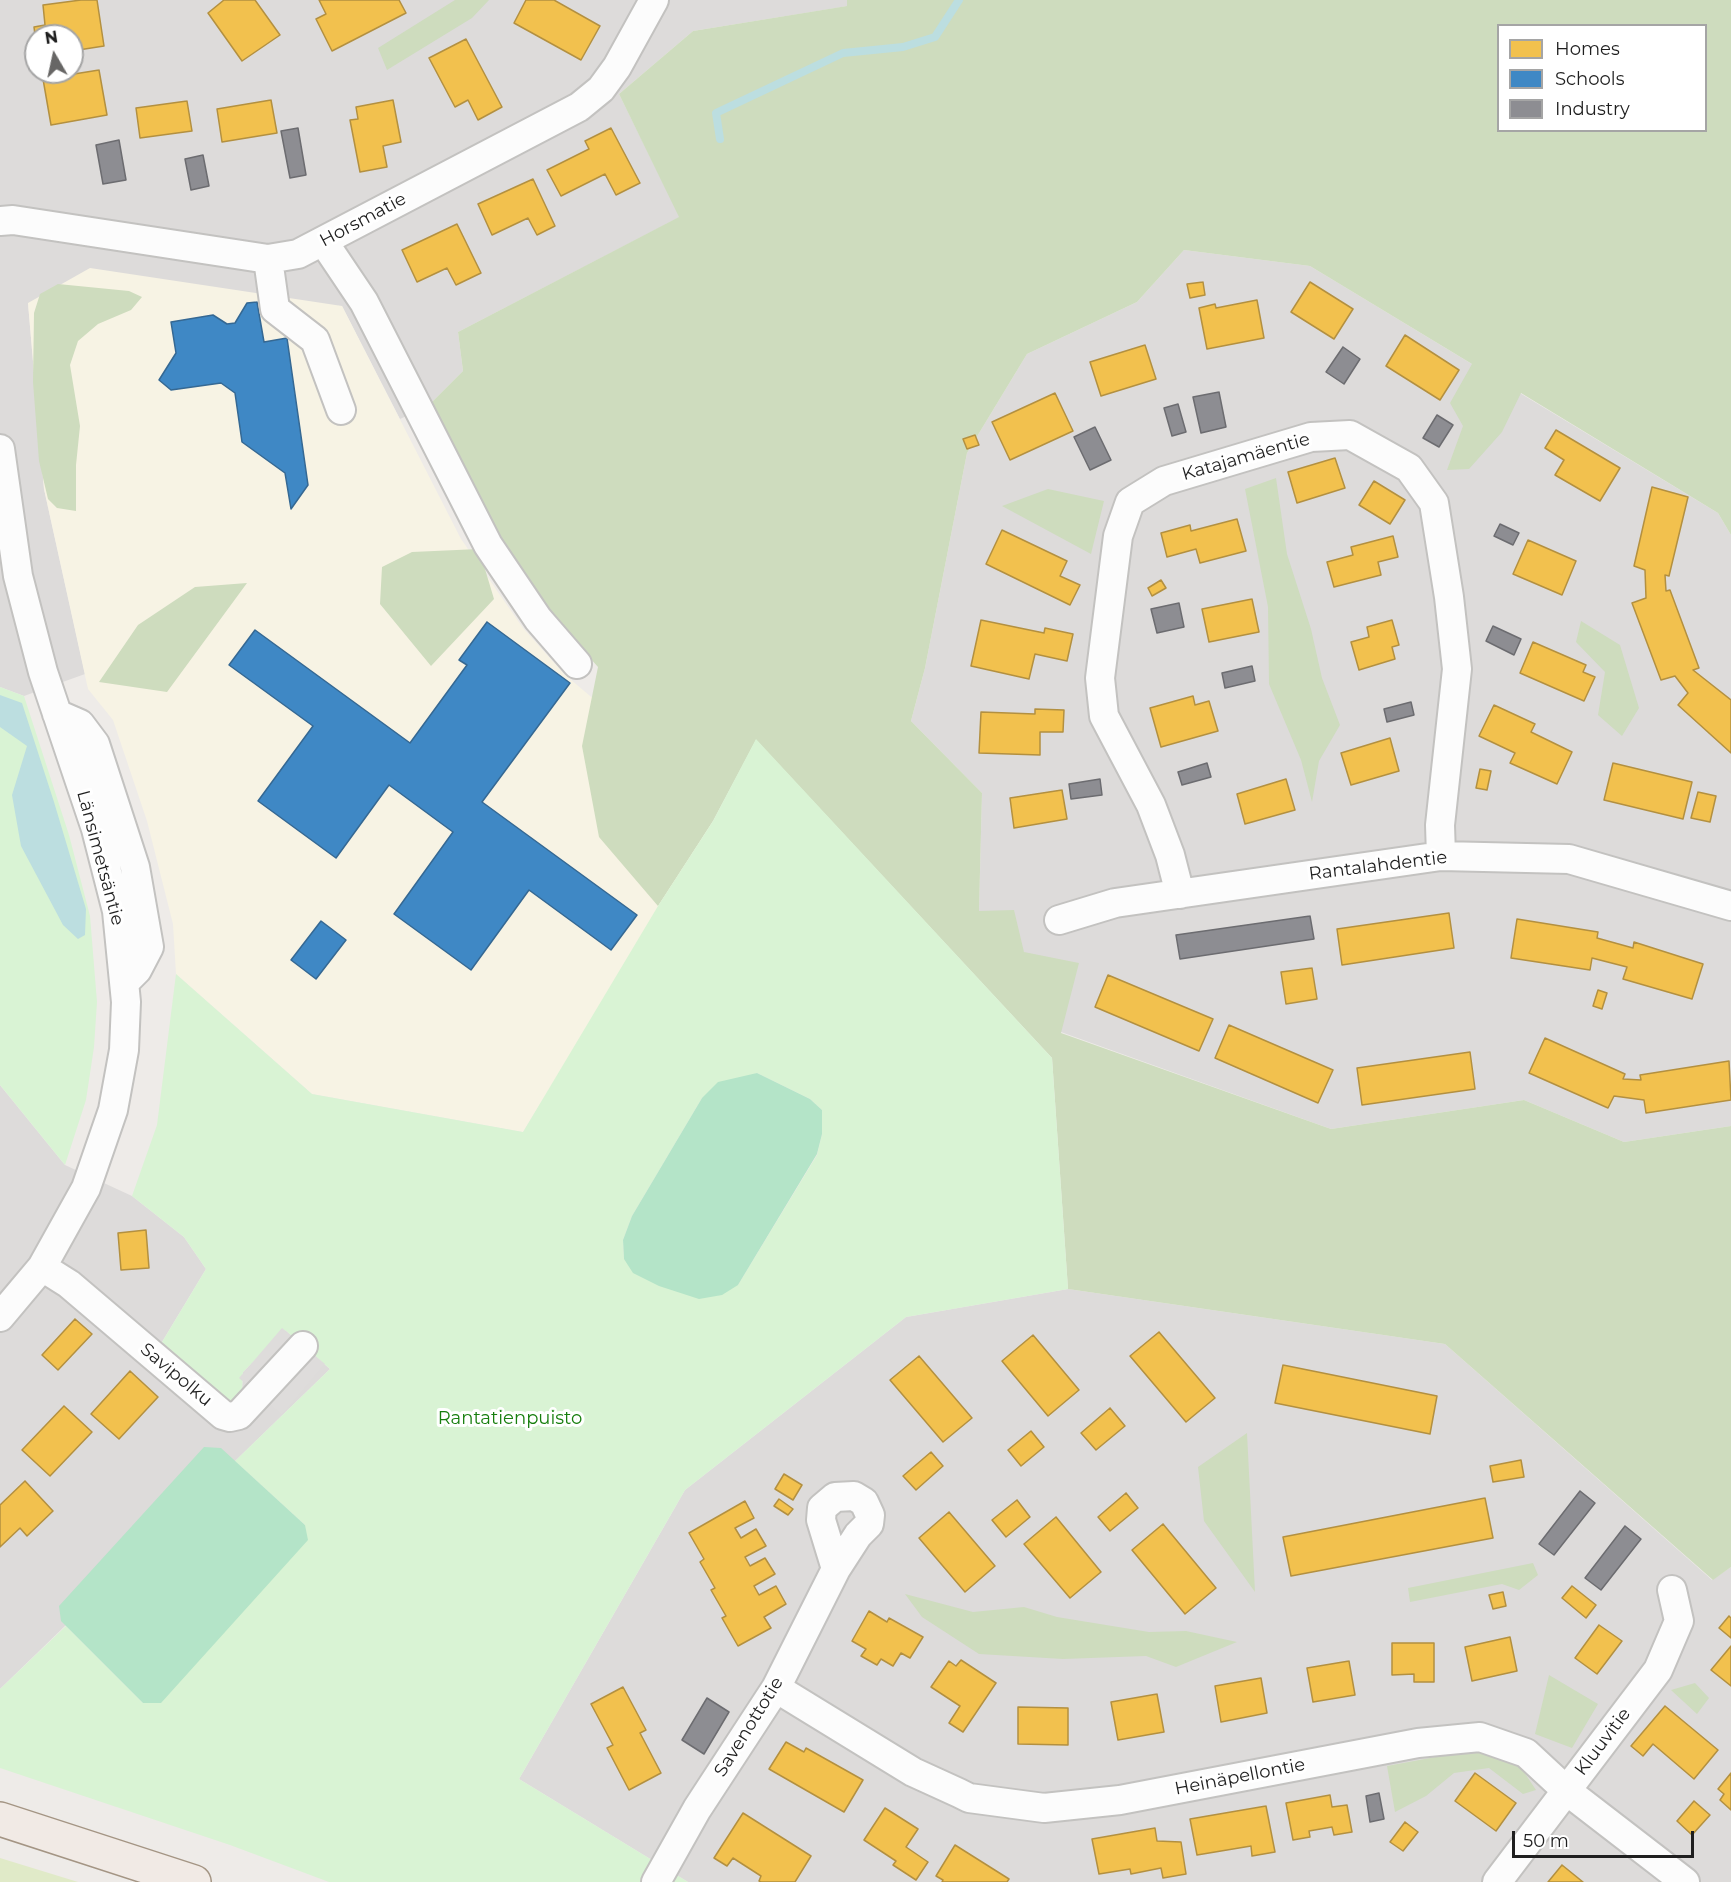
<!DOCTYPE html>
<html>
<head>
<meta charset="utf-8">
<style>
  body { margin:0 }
  #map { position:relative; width:1731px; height:1882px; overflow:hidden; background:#eeebe8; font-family:Montserrat,sans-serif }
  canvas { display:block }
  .legend { position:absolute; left:1497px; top:24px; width:210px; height:108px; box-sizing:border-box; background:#fff; border:2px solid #a5a5a5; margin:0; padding:8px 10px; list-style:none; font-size:18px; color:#1f1f1f }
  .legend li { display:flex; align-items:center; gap:12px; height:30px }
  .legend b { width:30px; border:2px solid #a5a5a5 }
  .north { position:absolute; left:24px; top:24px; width:60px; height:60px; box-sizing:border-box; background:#fff; border:2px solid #a5a5a5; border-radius:50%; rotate:351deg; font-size:16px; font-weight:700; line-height:24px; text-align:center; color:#1f1f1f }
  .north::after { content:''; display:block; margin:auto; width:21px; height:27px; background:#676665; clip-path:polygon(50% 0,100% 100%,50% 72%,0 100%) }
  .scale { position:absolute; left:1512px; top:1831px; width:182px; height:27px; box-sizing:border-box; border:3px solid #1f1f1f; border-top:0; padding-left:8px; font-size:18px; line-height:21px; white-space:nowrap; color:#1f1f1f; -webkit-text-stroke:4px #fff; paint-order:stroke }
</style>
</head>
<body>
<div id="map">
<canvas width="1731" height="1882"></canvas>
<ul class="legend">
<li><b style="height:16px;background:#f2c14e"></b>Homes</li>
<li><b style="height:16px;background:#3f88c5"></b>Schools</li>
<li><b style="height:16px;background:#8d8d92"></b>Industry</li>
</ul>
<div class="north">N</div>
<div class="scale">50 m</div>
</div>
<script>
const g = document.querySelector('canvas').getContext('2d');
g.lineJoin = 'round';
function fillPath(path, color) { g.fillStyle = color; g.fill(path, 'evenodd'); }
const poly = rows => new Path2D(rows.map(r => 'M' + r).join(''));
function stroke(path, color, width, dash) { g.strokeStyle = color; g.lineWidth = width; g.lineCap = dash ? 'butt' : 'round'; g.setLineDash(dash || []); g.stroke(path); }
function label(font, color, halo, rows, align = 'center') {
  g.font = font + ' Montserrat,sans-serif'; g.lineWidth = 6; g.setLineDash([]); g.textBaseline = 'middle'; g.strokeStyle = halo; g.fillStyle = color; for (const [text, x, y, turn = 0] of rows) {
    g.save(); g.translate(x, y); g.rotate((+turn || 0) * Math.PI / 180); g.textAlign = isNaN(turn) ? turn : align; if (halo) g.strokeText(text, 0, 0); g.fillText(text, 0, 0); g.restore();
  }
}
fillPath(poly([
  [0,0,847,0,848,6,693,31,619,94,680,217,458,332,463,371,428,406,400,419,342,306,28,303,44,489,85,674,24,696,0,687],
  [36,36,72,36,72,72,36,72],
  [1184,250,1310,266,1718,513,1731,535,1731,1126,1624,1142,1524,1100,1331,1129,1061,1032,1024,952,979,911,982,793,911,721,925,668,967,453,1027,354,1137,302],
  [0,1085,65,1165,132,1196,184,1237,206,1269,162,1342,242,1390,243,1372,285,1330,330,1369,0,1689],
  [1068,1289,1445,1344,1712,1580,1731,1567,1731,1882,688,1882,519,1779,685,1490,906,1317]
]), '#dddbda');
fillPath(poly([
  [90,268,342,306,461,539,523,628,564,674,711,798,713,821,523,1132,312,1094,176,974,173,924,147,821,113,720,88,689,44,489,28,303]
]), '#f7f3e4');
fillPath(poly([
  [0,1858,78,1882,0,1882]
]), '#e0eac8');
fillPath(poly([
  [455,0,489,0,472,18,387,70,378,48],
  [847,0,1731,0,1731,535,1718,513,1521,393,1502,432,1469,469,1447,470,1463,426,1450,403,1472,364,1310,266,1184,250,1137,302,1027,354,967,453,925,668,911,721,982,793,979,911,1014,910,1024,952,1079,963,1061,1033,1331,1129,1524,1100,1624,1142,1731,1126,1731,1567,1713,1580,1445,1344,1068,1289,1052,1058,756,740,713,821,658,906,599,837,582,746,598,667,549,612,491,525,428,406,463,371,458,332,679,217,619,94,693,31,847,6],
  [1498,26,1706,26,1706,130,1498,130],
  [58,284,129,291,142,297,131,310,98,324,78,341,70,365,80,426,76,465,76,511,57,508,48,499,39,461,33,382,34,313,40,294],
  [1276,478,1287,554,1311,629,1322,678,1340,725,1319,761,1312,802,1301,760,1269,684,1268,607,1245,489],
  [1048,489,1104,501,1091,554,1002,506],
  [479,549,494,599,431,666,380,604,382,567,412,552],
  [247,583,167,692,99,682,138,625,195,587],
  [1581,621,1620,645,1639,708,1622,736,1598,715,1605,672,1576,642],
  [1247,1433,1255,1592,1204,1521,1198,1467],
  [1533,1563,1538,1575,1519,1590,1502,1584,1410,1602,1408,1588],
  [905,1594,973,1612,1024,1607,1057,1617,1149,1632,1186,1631,1237,1642,1176,1667,1146,1656,1063,1659,979,1654,922,1617],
  [1549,1675,1598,1704,1572,1748,1535,1734],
  [1695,1683,1709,1698,1697,1714,1671,1690],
  [1473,1750,1518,1763,1536,1790,1523,1794,1489,1768,1454,1773,1426,1796,1395,1812,1387,1766]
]), '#cedcbe');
fillPath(poly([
  [0,687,24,696,69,835,90,916,97,1002,94,1047,86,1100,65,1165,0,1085],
  [756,739,1052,1058,1068,1289,906,1317,685,1490,519,1779,688,1882,329,1882,230,1845,0,1768,0,1689,66,1626,143,1703,305,1525,235,1461,330,1369,285,1330,243,1372,242,1390,229,1404,162,1342,206,1269,184,1237,132,1196,157,1125,176,974,312,1094,523,1132,658,906,713,821],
  [757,1073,810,1099,822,1110,822,1134,817,1155,738,1285,624,1259,623,1240,632,1216,702,1098]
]), '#d9f3d4');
fillPath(poly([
  [757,1073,810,1099,822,1110,822,1134,817,1154,738,1285,722,1295,699,1299,659,1286,633,1273,624,1259,623,1240,632,1216,702,1098,718,1082],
  [204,1447,221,1448,305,1525,308,1540,161,1703,143,1703,61,1621,59,1606]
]), '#b4e4c8');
fillPath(poly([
  [282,1328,325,1364,282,1415,239,1378]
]), '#dedcdb');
fillPath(poly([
  [0,695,22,703,54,802,86,909,85,935,78,939,63,925,21,846,12,795,27,746,0,727]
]), '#bcdee0');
const homes = poly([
  [81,0,97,0,104,46,72,51,72,36,36,36,36,43,34,27,45,25,43,5,81,0],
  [224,0,255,0,280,35,242,61,208,13,224,0],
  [319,0,399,0,406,13,332,51,316,19,326,14,319,0],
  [526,0,554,0,600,26,581,60,514,23,526,0],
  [466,39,502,107,478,120,468,100,455,107,429,58,466,39],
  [99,70,107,115,51,125,43,79,99,70],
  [271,100,277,133,222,142,217,109,271,100],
  [393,100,401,142,383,146,387,167,360,172,350,120,358,119,356,107,393,100],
  [187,101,192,131,140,138,136,108,187,101],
  [611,128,640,183,616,195,605,174,561,196,547,170,589,149,585,141,611,128],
  [533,179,555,226,537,235,528,218,492,235,478,204,533,179],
  [457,224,481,273,456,285,447,268,417,282,402,250,457,224],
  [1203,282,1205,295,1190,298,1187,284,1203,282],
  [1310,282,1353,309,1334,339,1291,312,1310,282],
  [1257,300,1264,338,1207,349,1199,308,1215,304,1216,308,1257,300],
  [1405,335,1459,370,1440,400,1386,366,1405,335],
  [1145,345,1156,379,1101,396,1090,362,1145,345],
  [1055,393,1073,431,1010,460,992,422,1055,393],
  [1556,430,1620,468,1600,501,1555,475,1564,460,1545,448,1556,430],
  [975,435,979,445,967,449,963,439,975,435],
  [1335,458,1345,488,1297,503,1288,472,1335,458],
  [1374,481,1405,500,1390,524,1359,505,1374,481],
  [1652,487,1688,497,1669,576,1665,575,1666,591,1670,590,1699,668,1693,670,1731,700,1731,753,1678,705,1688,693,1675,676,1661,680,1632,603,1646,598,1645,570,1634,566,1652,487],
  [1237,519,1246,551,1200,563,1196,549,1167,557,1161,533,1190,525,1191,531,1237,519],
  [1002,530,1067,561,1060,576,1080,585,1070,605,986,564,1002,530],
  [1393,536,1398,557,1378,562,1381,575,1334,587,1327,562,1353,555,1351,547,1393,536],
  [1528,540,1576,561,1562,595,1513,574,1528,540],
  [1161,580,1166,588,1152,596,1148,588,1161,580],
  [1252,599,1259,632,1209,642,1202,609,1252,599],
  [981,620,1044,633,1045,628,1073,634,1067,661,1035,654,1029,679,971,666,981,620],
  [1392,620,1399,645,1392,647,1395,659,1359,670,1351,642,1369,637,1367,627,1392,620],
  [1533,642,1586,665,1583,672,1595,677,1584,701,1520,673,1533,642],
  [1193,696,1195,705,1209,701,1218,731,1161,747,1150,708,1193,696],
  [1494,705,1535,724,1531,732,1572,752,1557,784,1510,763,1515,753,1479,736,1494,705],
  [1035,709,1064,710,1063,732,1040,732,1040,755,979,753,981,712,1035,714,1035,709],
  [1390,738,1399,771,1351,785,1341,753,1390,738],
  [1613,763,1692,782,1683,819,1604,800,1613,763],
  [1480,769,1491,771,1487,790,1476,788,1480,769],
  [1286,779,1295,810,1245,824,1237,794,1286,779],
  [1062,790,1067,819,1014,828,1010,798,1062,790],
  [1698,792,1716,796,1710,822,1691,818,1698,792],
  [1449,913,1454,948,1342,965,1337,929,1449,913],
  [1517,919,1598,932,1597,938,1633,948,1634,942,1703,964,1692,999,1623,979,1627,967,1592,958,1590,970,1511,958,1517,919],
  [1312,968,1317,999,1286,1004,1281,972,1312,968],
  [1108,975,1213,1019,1199,1051,1095,1007,1108,975],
  [1598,990,1607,993,1602,1009,1593,1006,1598,990],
  [1229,1025,1333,1070,1318,1103,1215,1058,1229,1025],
  [1545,1038,1625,1074,1623,1079,1641,1080,1640,1075,1729,1061,1731,1100,1646,1113,1644,1100,1614,1096,1608,1108,1529,1073,1545,1038],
  [1470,1052,1475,1089,1362,1105,1357,1068,1470,1052],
  [146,1230,149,1268,121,1270,118,1233,146,1230],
  [75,1319,92,1334,58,1370,42,1355,75,1319],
  [1159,1332,1215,1398,1186,1422,1130,1356,1159,1332],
  [1033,1335,1079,1390,1048,1416,1002,1361,1033,1335],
  [919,1356,972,1418,943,1442,890,1380,919,1356],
  [1283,1365,1437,1396,1430,1434,1275,1403,1283,1365],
  [130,1371,158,1397,119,1439,91,1414,130,1371],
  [64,1406,92,1432,50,1476,22,1450,64,1406],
  [1110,1408,1125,1426,1096,1450,1081,1433,1110,1408],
  [1031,1431,1044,1447,1021,1466,1008,1450,1031,1431],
  [931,1452,943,1466,916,1490,903,1476,931,1452],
  [1521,1460,1524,1477,1493,1482,1490,1466,1521,1460],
  [784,1474,802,1485,793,1500,775,1489,784,1474],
  [25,1481,53,1511,27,1536,20,1528,0,1547,0,1505,25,1481],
  [1126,1493,1138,1508,1110,1531,1098,1517,1126,1493],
  [1485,1498,1493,1538,1291,1576,1283,1537,1485,1498],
  [779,1499,793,1509,788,1515,774,1506,779,1499],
  [1017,1500,1030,1517,1006,1537,992,1520,1017,1500],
  [745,1501,754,1518,735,1528,741,1538,756,1529,766,1546,745,1557,750,1566,765,1558,775,1574,754,1586,759,1595,776,1586,786,1604,764,1617,771,1628,738,1646,722,1618,726,1616,711,1590,715,1588,700,1562,704,1559,689,1533,745,1501],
  [949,1512,995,1566,965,1592,919,1538,949,1512],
  [1056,1517,1101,1572,1070,1598,1024,1544,1056,1517],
  [1163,1524,1216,1588,1185,1614,1132,1550,1163,1524],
  [1572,1586,1596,1605,1586,1618,1562,1598,1572,1586],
  [1503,1592,1506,1606,1493,1609,1489,1595,1503,1592],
  [869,1611,887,1622,889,1618,923,1637,910,1658,901,1653,893,1666,881,1659,877,1665,861,1656,866,1649,852,1641,869,1611],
  [1729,1616,1731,1618,1731,1638,1719,1628,1729,1616],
  [1599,1625,1622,1641,1597,1674,1575,1658,1599,1625],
  [1510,1637,1517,1671,1472,1681,1465,1647,1510,1637],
  [1392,1643,1434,1643,1434,1682,1414,1682,1414,1674,1392,1675,1392,1643],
  [1731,1646,1731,1686,1711,1670,1731,1646],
  [961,1660,996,1683,963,1732,949,1723,960,1706,931,1687,949,1661,956,1666,961,1660],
  [1349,1661,1355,1695,1313,1702,1307,1668,1349,1661],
  [1261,1678,1267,1713,1221,1722,1215,1686,1261,1678],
  [623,1687,646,1730,640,1733,661,1773,629,1790,607,1748,613,1745,591,1704,623,1687],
  [1157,1694,1164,1732,1118,1740,1111,1702,1157,1694],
  [1665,1706,1718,1750,1694,1779,1653,1744,1643,1756,1631,1746,1665,1706],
  [1018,1707,1068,1708,1068,1745,1018,1744,1018,1707],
  [786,1742,804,1752,806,1748,863,1780,844,1812,769,1769,786,1742],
  [1475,1773,1516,1803,1496,1831,1455,1801,1475,1773],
  [1731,1773,1731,1810,1720,1800,1724,1794,1718,1789,1731,1773],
  [1330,1795,1332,1807,1347,1805,1352,1832,1334,1835,1332,1827,1309,1831,1310,1837,1293,1840,1286,1803,1330,1795],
  [1694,1801,1710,1815,1692,1835,1677,1821,1694,1801],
  [1266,1806,1275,1852,1252,1856,1251,1846,1197,1855,1190,1819,1266,1806],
  [885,1808,918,1829,906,1847,928,1862,916,1880,893,1865,896,1861,864,1840,885,1808],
  [743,1813,811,1856,795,1882,761,1882,759,1881,761,1876,733,1858,727,1866,714,1858,743,1813],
  [1405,1822,1418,1832,1403,1851,1390,1842,1405,1822],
  [1155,1828,1157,1841,1181,1842,1186,1874,1163,1878,1161,1868,1131,1874,1130,1869,1099,1874,1092,1839,1155,1828],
  [955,1845,1009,1879,1007,1882,942,1882,943,1880,936,1876,955,1845],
  [1562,1865,1583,1882,1548,1882,1562,1865]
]);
fillPath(homes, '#f2c14e');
stroke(homes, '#b39040', 1.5);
const schools = poly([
  [257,302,264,342,287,338,308,485,291,509,285,473,242,442,235,393,221,383,171,390,159,380,176,353,171,322,213,315,227,324,235,323,247,303,257,302],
  [487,622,570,683,482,802,637,915,611,950,529,890,471,970,394,914,453,832,389,785,336,858,258,801,313,726,229,665,255,630,410,743,467,665,459,660,487,622],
  [321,921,346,940,316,979,291,960,321,921]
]);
fillPath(schools, '#3f88c5');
stroke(schools, '#356893', 1.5);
const industry = poly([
  [298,128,306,175,290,178,281,131,298,128],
  [119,140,126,180,103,184,96,145,119,140],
  [203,155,209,186,191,190,185,159,203,155],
  [1343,347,1360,359,1344,384,1326,372,1343,347],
  [1219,392,1226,427,1201,433,1193,397,1219,392],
  [1178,404,1186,432,1172,436,1164,408,1178,404],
  [1437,415,1453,425,1439,447,1423,438,1437,415],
  [1095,427,1111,460,1090,470,1074,437,1095,427],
  [1500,524,1519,533,1513,545,1494,536,1500,524],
  [1179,603,1184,627,1157,633,1151,609,1179,603],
  [1493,626,1521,639,1514,655,1486,641,1493,626],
  [1252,666,1255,681,1225,688,1222,673,1252,666],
  [1411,702,1414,715,1387,722,1384,709,1411,702],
  [1207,763,1211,777,1182,785,1178,772,1207,763],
  [1100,779,1102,795,1071,799,1069,784,1100,779],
  [1310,916,1314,939,1180,959,1176,935,1310,916],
  [1580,1491,1595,1503,1554,1555,1539,1544,1580,1491],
  [1625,1526,1641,1539,1601,1590,1585,1578,1625,1526],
  [707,1698,729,1712,704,1754,682,1740,707,1698],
  [1379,1793,1384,1819,1370,1822,1366,1796,1379,1793]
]);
fillPath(industry, '#8d8d92');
stroke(industry, '#6c6c70', 1.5);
stroke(poly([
  [720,139,716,113,843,53,903,47,935,37,959,0]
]), '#bcdee0', 8);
const minor = poly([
  [0,221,13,220,268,259,298,254,579,107,601,89,617,67,654,0],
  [323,241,364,302,488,545,538,619,577,664],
  [268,259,275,309,315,340,341,410],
  [0,449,18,576,43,672,96,829,117,911,126,1002,124,1050,113,1110,86,1188,42,1267,0,1317],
  [57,714,80,724,95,744,135,867,149,947,137,970,125,982],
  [1180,894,1170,855,1151,805,1104,716,1100,678,1118,536,1130,502,1164,481,1311,437,1350,435,1409,468,1434,503,1449,597,1457,669,1440,825,1441,856],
  [1059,920,1115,903,1441,856,1569,859,1731,906],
  [42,1267,69,1284,223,1415,230,1417,239,1415,303,1346],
  [776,1688,913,1772,959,1793,969,1798,1044,1808,1120,1800,1418,1743,1480,1737,1526,1753,1567,1791,1685,1882],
  [656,1882,697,1809,776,1688,836,1569,858,1535,869,1524,870,1515,864,1502,854,1496,835,1497,822,1508,821,1520,836,1569],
  [1497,1882,1658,1670,1679,1621,1672,1590]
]);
const major = poly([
  [0,1819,194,1882]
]);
stroke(minor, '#c3c2c0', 32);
stroke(major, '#a49584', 36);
stroke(minor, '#fcfcfc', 28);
stroke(major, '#f1eae5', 33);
label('18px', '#1f1f1f', '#fff', [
  ["Horsmatie",363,220,-28],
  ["Katajamäentie",1246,457,-16],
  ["Länsimetsäntie",100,858,75],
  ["Rantalahdentie",1378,866,-7],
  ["Savipolku",176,1375,40],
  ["Savenottotie",749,1727,-58],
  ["Kluuvitie",1603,1742,-53],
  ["Heinäpellontie",1240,1777,-11]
]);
label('18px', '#167e0d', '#fff', [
  ["Rantatienpuisto",510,1419]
]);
</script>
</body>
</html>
